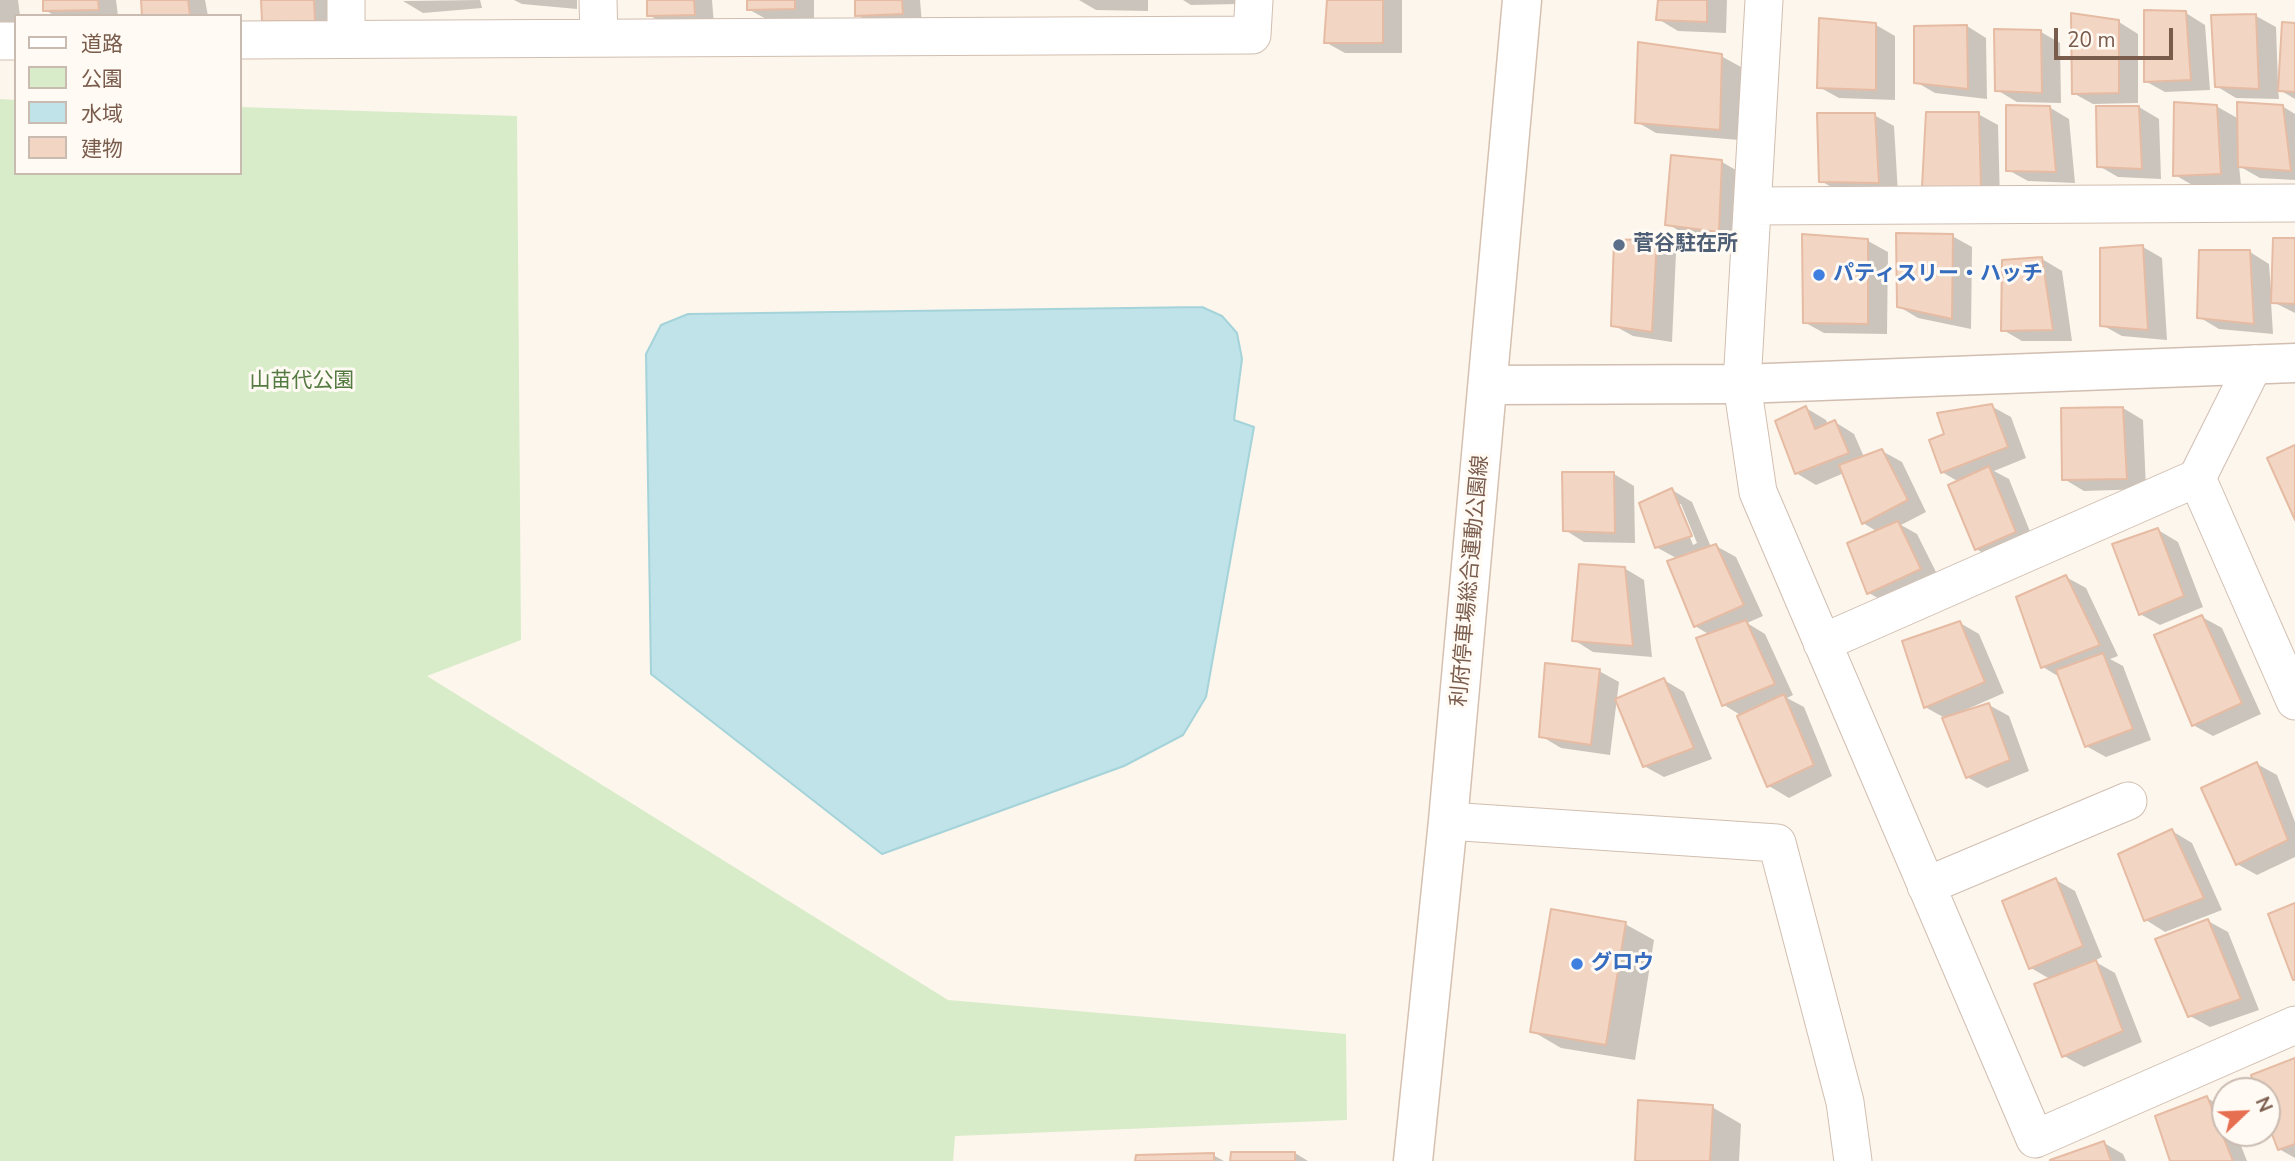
<!DOCTYPE html>
<html>
<head>
<meta charset="utf-8">
<style>
  body { margin:0 }
  #map { position:relative; width:2295px; height:1161px; overflow:hidden; background:#fdf6ec; font-family:"Nunito Sans","Noto Sans JP",sans-serif }
  canvas { display:block }
  .legend { position:absolute; left:14px; top:14px; width:228px; height:161px; box-sizing:border-box; background:#fffaf3; border:2px solid #cabbb1; margin:0; padding:9px 12px; list-style:none; font-size:21px; color:#7a5c4d }
  .legend li { display:flex; align-items:center; gap:14px; height:35px }
  .legend b { width:35px; border:2px solid #cabbb1 }
  .north { position:absolute; left:2211px; top:1077px; width:70px; height:70px; box-sizing:border-box; background:#fffaf3; border:2px solid #cabbb1; border-radius:50%; rotate:67deg; font-size:19px; font-weight:700; line-height:28px; text-align:center; color:#7a5c4d }
  .north::after { content:''; display:block; margin:auto; width:24px; height:32px; background:#e76f51; clip-path:polygon(50% 0,100% 100%,50% 72%,0 100%) }
  .scale { position:absolute; left:2054px; top:28px; width:119px; height:32px; box-sizing:border-box; border:4px solid #7a5c4d; border-top:0; padding-left:9px; font-size:21px; line-height:24px; white-space:nowrap; color:#7a5c4d; -webkit-text-stroke:5px #fffaf3; paint-order:stroke }
</style>
</head>
<body>
<div id="map">
<canvas width="2295" height="1161"></canvas>
<ul class="legend">
<li><b style="height:9px;background:#fff"></b>道路</li>
<li><b style="height:19px;background:#d8ecc9"></b>公園</li>
<li><b style="height:19px;background:#bfe3e8"></b>水域</li>
<li><b style="height:19px;background:#f3d5c3"></b>建物</li>
</ul>
<div class="north">N</div>
<div class="scale">20 m</div>
</div>
<script>
const g = document.querySelector('canvas').getContext('2d');
g.lineJoin = 'round';
function fillPath(path, color) { g.fillStyle = color; g.fill(path, 'evenodd'); }
const poly = rows => new Path2D(rows.map(r => 'M' + r).join(''));
function stroke(path, color, width, dash) { g.strokeStyle = color; g.lineWidth = width; g.lineCap = dash ? 'butt' : 'round'; g.setLineDash(dash || []); g.stroke(path); }
function label(font, color, halo, rows, align = 'center') {
  g.font = font + ' "Nunito Sans","Noto Sans JP",sans-serif'; g.lineWidth = 6; g.setLineDash([]); g.textBaseline = 'middle'; g.strokeStyle = halo; g.fillStyle = color; for (const [text, x, y, turn = 0] of rows) {
    g.save(); g.translate(x, y); g.rotate((+turn || 0) * Math.PI / 180); g.textAlign = isNaN(turn) ? turn : align; if (halo) g.strokeText(text, 0, 0); g.fillText(text, 0, 0); g.restore();
  }
}
fillPath(poly([
  [0,99,16,100,16,173,240,173,240,107,517,116,521,640,427,676,948,1000,1346,1034,1347,1120,955,1136,953,1161,0,1161]
]), '#d8ecc9');
const water = poly([
  [1202,307,1222,316,1237,333,1242,359,1234,420,1254,427,1206,697,1183,735,1124,766,882,854,651,674,646,354,661,325,688,314,1202,307]
]);
fillPath(water, '#bfe3e8');
stroke(water, '#a5d3da', 2);
fillPath(poly([
  [0,0,18,0,20,16,16,16,16,34,0,34],
  [44,0,116,0,118,16,55,16,45,10],
  [143,0,205,0,208,16,144,16],
  [263,0,332,0,334,32,283,32,264,20],
  [480,0,482,8,423,13,403,1],
  [514,0,577,0,577,9,522,4],
  [649,0,712,0,714,25,669,27,649,15],
  [748,0,814,0,814,19,768,20,748,9],
  [857,0,920,0,922,24,877,26,857,15],
  [1079,0,1148,0,1148,11,1096,10],
  [1183,0,1237,0,1237,4,1191,5],
  [1328,0,1402,0,1402,53,1345,53,1325,42],
  [1660,0,1727,0,1726,33,1678,31,1658,19],
  [2186,13,2205,25,2210,90,2165,92,2145,81],
  [2256,16,2276,27,2278,83,2281,83,2295,25,2295,99,2278,89,2279,99,2236,98,2216,86],
  [2119,22,2138,34,2138,103,2093,104,2073,93],
  [1876,25,1895,36,1895,100,1839,98,1819,87],
  [1967,26,1986,38,1987,99,1935,93,1916,82],
  [2041,32,2060,43,2061,103,2017,102,1997,90],
  [1721,56,1741,67,1739,140,1656,133,1637,122],
  [2216,106,2239,119,2282,106,2295,114,2295,180,2260,178,2239,166,2241,185,2194,186,2175,175],
  [2049,107,2069,119,2075,183,2028,181,2008,170],
  [2139,107,2159,119,2161,179,2118,177,2099,166],
  [1978,114,1998,125,2000,201,1943,197],
  [1874,115,1894,126,1898,194,1840,192,1821,181],
  [1722,162,1741,173,1739,242,1687,235,1667,224],
  [1952,236,1972,247,1971,329,1918,318,1898,306],
  [2295,240,2295,313,2271,301,2273,334,2219,329,2199,317,2250,252,2269,264,2271,290,2274,290],
  [1656,241,1676,253,1672,342,1633,336,1613,325],
  [1868,241,1888,252,1887,334,1824,333,1804,322],
  [2143,247,2162,258,2167,340,2122,336,2102,325],
  [2042,259,2062,271,2072,341,2022,341,2003,330],
  [1991,406,2011,417,2026,458,1994,471,2009,479,2035,544,1996,560,1976,549,1959,482,1942,472,1947,435],
  [1806,408,1826,420,1828,425,1835,422,1854,434,1864,457,1882,451,1902,462,1926,512,1901,525,1917,534,1940,580,1888,604,1869,593,1878,532,1863,523,1844,473,1816,485,1796,473],
  [2123,408,2143,420,2146,489,2084,491,2064,479],
  [1614,474,1634,486,1635,543,1584,542,1565,530],
  [1672,490,1692,502,1711,547,1716,546,1736,557,1763,616,1747,623,1765,634,1793,695,1787,698,1804,707,1832,776,1789,798,1769,786,1739,717,1742,716,1724,705,1710,635,1695,626,1678,559,1656,547],
  [1677,504,1681,504,1697,543,1693,545],
  [2158,530,2178,542,2203,607,2160,625,2140,614],
  [1624,568,1644,580,1652,657,1593,652,1574,640],
  [2066,577,2086,588,2118,656,2110,659,2123,666,2151,740,2106,757,2086,746,2061,678,2043,667],
  [2202,617,2222,628,2261,714,2213,736,2193,725],
  [1960,623,1979,634,2004,693,1965,710,1966,712,1989,705,2009,716,2029,771,1987,788,1967,777,1943,717,1925,707],
  [1599,671,1619,682,1610,755,1561,748,1541,736],
  [1664,680,1684,692,1712,759,1664,777,1644,766],
  [2257,764,2277,775,2295,822,2295,857,2257,875,2237,864],
  [2172,831,2192,843,2222,910,2165,932,2146,920],
  [2056,880,2075,891,2102,957,2094,961,2115,973,2142,1042,2084,1067,2064,1056,2050,979,2031,968],
  [2208,921,2228,932,2259,1010,2210,1027,2190,1016],
  [1625,924,1654,940,1635,1060,1561,1048,1532,1031],
  [2295,1060,2295,1158,2279,1149,2267,1116,2267,1091,2258,1091],
  [2207,1098,2225,1108,2225,1133,2236,1133,2247,1161,2172,1161],
  [1712,1107,1741,1124,1739,1161,1637,1161],
  [2104,1143,2123,1154,2126,1161,2052,1161],
  [1295,1153,1308,1161,1232,1161],
  [1213,1155,1224,1161,1137,1161]
]), '#0003');
const building = poly([
  [43,0,98,0,99,10,43,11,43,0],
  [141,0,188,0,190,16,142,16,141,0],
  [261,0,314,0,315,21,262,21,261,0],
  [647,0,694,0,695,15,647,16,647,0],
  [747,0,795,0,795,9,747,10,747,0],
  [855,0,902,0,903,14,855,16,855,0],
  [1327,0,1383,0,1383,43,1324,43,1327,0],
  [1658,0,1707,0,1707,22,1656,20,1658,0],
  [2144,10,2186,11,2191,80,2144,82,2144,10],
  [2071,13,2119,20,2119,93,2072,94,2071,13],
  [2256,14,2259,89,2215,87,2211,15,2256,14],
  [1819,18,1876,23,1876,90,1817,88,1819,18],
  [2282,22,2295,23,2295,92,2278,91,2282,22],
  [1967,25,1968,89,1914,83,1914,26,1967,25],
  [1994,29,2041,30,2042,93,1995,91,1994,29],
  [1638,42,1722,54,1720,130,1635,123,1638,42],
  [2174,102,2217,105,2221,174,2173,176,2174,102],
  [2237,102,2283,105,2291,171,2238,167,2237,102],
  [2006,105,2050,106,2056,172,2006,171,2006,105],
  [2096,106,2139,106,2142,169,2097,167,2096,106],
  [1926,112,1979,112,1981,190,1922,187,1926,112],
  [1817,113,1875,113,1879,183,1819,182,1817,113],
  [1671,155,1722,160,1719,232,1665,225,1671,155],
  [1896,233,1953,234,1952,319,1897,307,1896,233],
  [1802,234,1868,239,1868,324,1803,323,1802,234],
  [2273,238,2295,238,2295,304,2271,303,2273,238],
  [1657,239,1652,332,1611,326,1614,240,1657,239],
  [2143,245,2148,330,2100,326,2100,248,2143,245],
  [2199,250,2250,250,2254,324,2197,318,2199,250],
  [2042,257,2053,330,2001,331,2002,260,2042,257],
  [1992,404,2008,447,1941,473,1929,440,1944,434,1937,413,1992,404],
  [1806,406,1815,429,1835,420,1849,453,1795,474,1775,421,1806,406],
  [2123,407,2127,479,2062,480,2061,408,2123,407],
  [2295,445,2295,520,2267,458,2295,445],
  [1882,449,1908,500,1862,524,1839,465,1882,449],
  [1989,466,2016,532,1975,550,1948,485,1989,466],
  [1562,472,1614,472,1615,533,1563,531,1562,472],
  [1672,488,1692,536,1655,548,1639,503,1672,488],
  [1898,521,1921,569,1867,594,1847,543,1898,521],
  [2158,528,2184,596,2139,615,2112,544,2158,528],
  [1716,544,1744,605,1694,627,1667,561,1716,544],
  [1579,564,1625,567,1633,646,1572,641,1579,564],
  [2066,575,2100,645,2041,668,2016,597,2066,575],
  [2202,615,2242,703,2192,726,2154,635,2202,615],
  [1746,620,1775,684,1722,706,1696,638,1746,620],
  [1960,621,1985,682,1924,708,1902,641,1960,621],
  [2103,653,2133,729,2085,747,2056,670,2103,653],
  [1545,663,1600,669,1591,745,1539,737,1545,663],
  [1664,678,1694,748,1643,767,1615,699,1664,678],
  [1784,694,1814,765,1767,787,1737,716,1784,694],
  [1989,703,2010,760,1966,778,1942,718,1989,703],
  [2257,762,2288,840,2236,865,2201,788,2257,762],
  [2172,829,2204,898,2144,921,2118,854,2172,829],
  [2056,878,2083,946,2029,969,2002,901,2056,878],
  [2295,903,2295,980,2293,980,2268,914,2295,903],
  [1551,909,1626,922,1606,1045,1530,1032,1551,909],
  [2208,919,2241,999,2188,1017,2155,939,2208,919],
  [2096,960,2123,1031,2062,1057,2034,984,2096,960],
  [2295,1058,2295,1144,2278,1150,2267,1121,2267,1091,2256,1091,2251,1075,2295,1058],
  [2207,1096,2233,1161,2170,1161,2155,1116,2207,1096],
  [1638,1100,1713,1105,1710,1161,1635,1161,1638,1100],
  [2104,1141,2111,1161,2050,1161,2050,1160,2104,1141],
  [1231,1152,1295,1152,1295,1161,1230,1161,1231,1152],
  [1214,1153,1214,1161,1135,1161,1136,1155,1214,1153]
]);
fillPath(building, '#f3d5c3');
stroke(building, '#e6bba3', 2);
const minor = poly([
  [346,0,346,39],
  [598,0,599,38],
  [1764,0,1742,384,1758,492,2035,1139,2295,1025],
  [240,40,1252,35,1254,0],
  [0,41,16,41],
  [1752,206,2295,203],
  [2254,364,2197,478,2295,701],
  [1822,643,2197,478],
  [1448,821,1777,843,1845,1102,1853,1161],
  [1926,886,2128,801]
]);
const tertiary = poly([
  [1489,385,1742,384,2295,363]
]);
const secondary = poly([
  [1413,1161,1448,821,1522,0]
]);
stroke(minor, '#d1beb0', 39);
stroke(tertiary, '#d1beb0', 41);
stroke(secondary, '#d6c0b0', 41);
stroke(minor, '#fff', 37);
stroke(tertiary, '#fff', 38);
stroke(secondary, '#fff', 38);
for (const [x, y, r, color] of [
  [1619,245,7,"#5c6f8a"],
  [1819,275,7,"#3f7fe0"],
  [1577,964,7,"#3f7fe0"]
]) { const dot = new Path2D(); dot.arc(x, y, r, 0, 2 * Math.PI); g.fillStyle = color; g.fill(dot); stroke(dot, '#fffaf3', 2.5); }
label('bold 21px', '#4e5e75', '#fffaf3', [
  ["菅谷駐在所",1633,245]
], 'left');
label('bold 21px', '#366cbe', '#fffaf3', [
  ["パティスリー・ハッチ",1833,275],
  ["グロウ",1591,964]
], 'left');
label('21px', '#537a41', '#fffaf3', [
  ["山苗代公園",302,382]
]);
label('21px', '#7a5c4d', '#fffaf3', [
  ["利府停車場総合運動公園線",1471,581,-85]
]);
</script>
</body>
</html>
